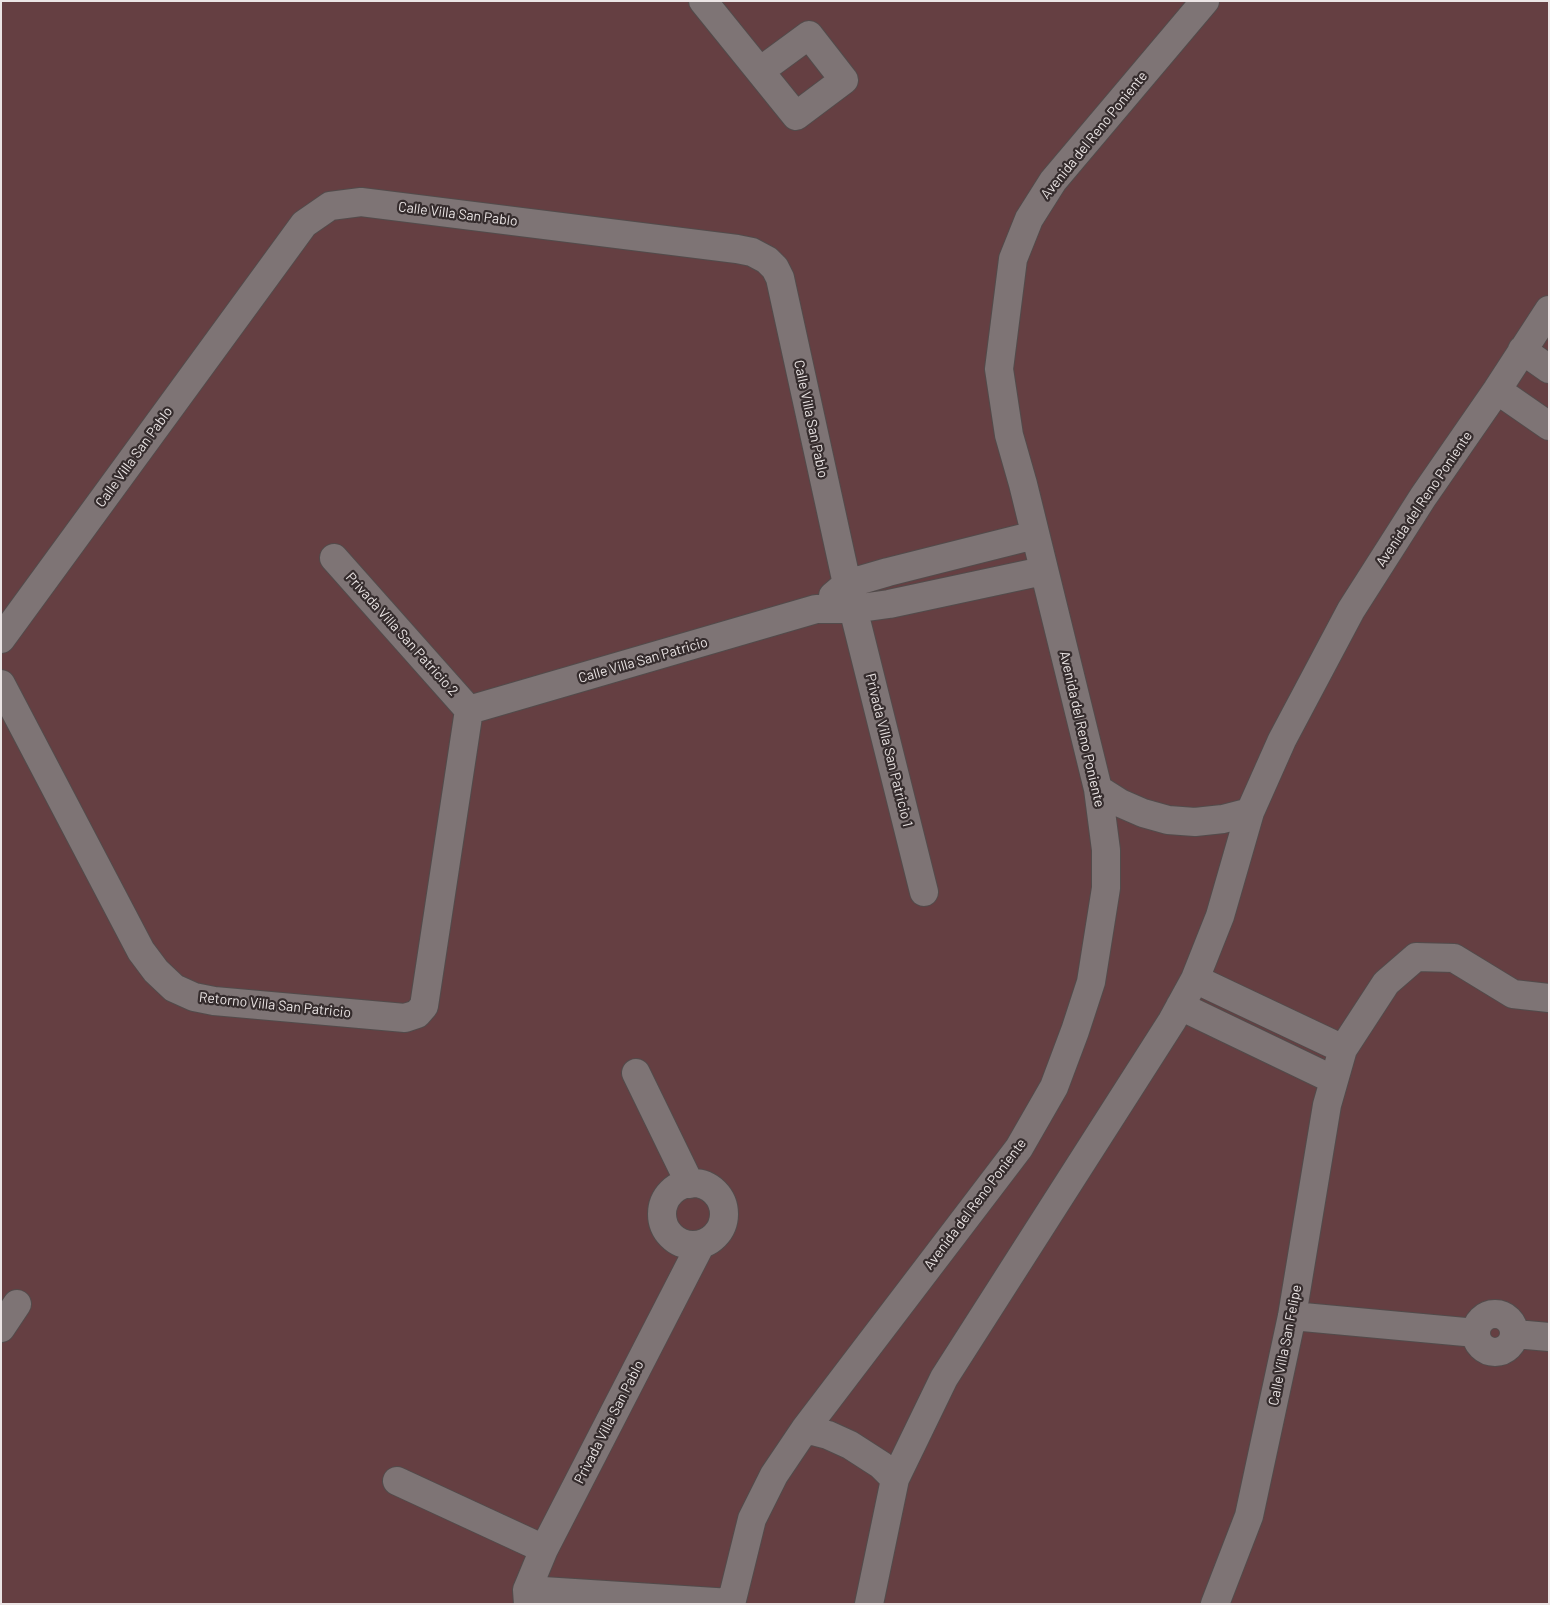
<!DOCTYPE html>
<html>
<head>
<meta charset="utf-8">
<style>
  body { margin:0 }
  #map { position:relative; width:1550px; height:1605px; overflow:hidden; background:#352c2d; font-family:Barlow,sans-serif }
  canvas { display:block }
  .frame { position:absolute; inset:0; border:2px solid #ebe5e5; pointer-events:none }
</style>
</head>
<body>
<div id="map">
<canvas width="1550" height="1605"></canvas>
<div class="frame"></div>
</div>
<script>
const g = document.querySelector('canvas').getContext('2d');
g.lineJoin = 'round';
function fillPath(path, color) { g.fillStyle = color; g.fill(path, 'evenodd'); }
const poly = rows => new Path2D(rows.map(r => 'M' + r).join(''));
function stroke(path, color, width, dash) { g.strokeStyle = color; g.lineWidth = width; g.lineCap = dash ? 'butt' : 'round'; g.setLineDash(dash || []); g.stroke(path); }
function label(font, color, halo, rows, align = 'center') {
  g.font = font + ' Barlow,sans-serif'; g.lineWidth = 4.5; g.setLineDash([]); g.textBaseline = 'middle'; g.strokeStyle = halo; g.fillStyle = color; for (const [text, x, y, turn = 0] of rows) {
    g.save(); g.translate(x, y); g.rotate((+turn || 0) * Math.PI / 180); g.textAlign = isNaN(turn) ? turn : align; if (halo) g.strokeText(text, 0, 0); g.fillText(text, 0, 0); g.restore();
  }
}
fillPath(poly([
  [1,1,1549,1,1549,1604,1,1604]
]), '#653f42');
const minor = poly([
  [703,1,796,116,844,80,809,35,760,71],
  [1522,350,1549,369],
  [1497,390,1549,426],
  [334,558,469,710],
  [833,596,847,584,888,572,1035,535],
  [1,639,304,224,330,206,361,202,737,249,752,252,767,260,775,268,780,278,847,584,924,892],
  [1,684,141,951,156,971,174,988,194,997,214,1001,405,1018,417,1014,424,1006,469,710],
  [469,710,816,609,853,609,889,604,1043,571],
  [1098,789,1120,803,1143,813,1168,820,1195,822,1223,819,1250,812],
  [1195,979,1343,1049],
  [1180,1006,1334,1080],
  [636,1073,690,1184],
  '662 1214a31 31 0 1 1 62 0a31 31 0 1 1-62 0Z',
  '1476 1333a19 19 0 1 1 38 0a19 19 0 1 1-38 0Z',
  [1292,1316,1476,1333],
  [1,1328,17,1304],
  [1515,1334,1549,1337],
  [805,1429,828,1435,850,1445,881,1465,895,1479],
  [397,1481,544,1549],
  [527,1590,731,1603],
  [528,1604,527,1590,544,1549,701,1244],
  [731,1604,752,1519,774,1475,805,1429,1019,1148,1054,1087,1075,1031,1091,982,1106,888,1106,850,1098,789,1023,484,1009,435,999,369,1013,259,1029,219,1053,181,1205,1],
  [869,1604,895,1479,944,1378,1172,1021,1195,979,1220,916,1250,812,1282,740,1351,610,1423,497,1497,390,1549,310],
  [1215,1604,1249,1516,1292,1316,1327,1105,1343,1049,1386,983,1416,957,1454,958,1513,994,1549,998]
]);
stroke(minor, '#524b4b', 30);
stroke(minor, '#7e7475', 28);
label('14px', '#ebe5e5', '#352c2d', [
  ["Avenida del Reno Poniente",1094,135,-51],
  ["Calle Villa San Pablo",458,214,7],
  ["Calle Villa San Pablo",811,419,78],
  ["Calle Villa San Pablo",134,457,-54],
  ["Avenida del Reno Poniente",1424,499,-56],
  ["Privada Villa San Patricio 2",402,634,48],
  ["Calle Villa San Patricio",643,660,-16],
  ["Avenida del Reno Poniente",1082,729,77],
  ["Privada Villa San Patricio 1",889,750,76],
  ["Retorno Villa San Patricio",275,1005,6],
  ["Avenida del Reno Poniente",975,1204,-53],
  ["Calle Villa San Felipe",1285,1345,-79],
  ["Privada Villa San Pablo",609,1422,-63]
]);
</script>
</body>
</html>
